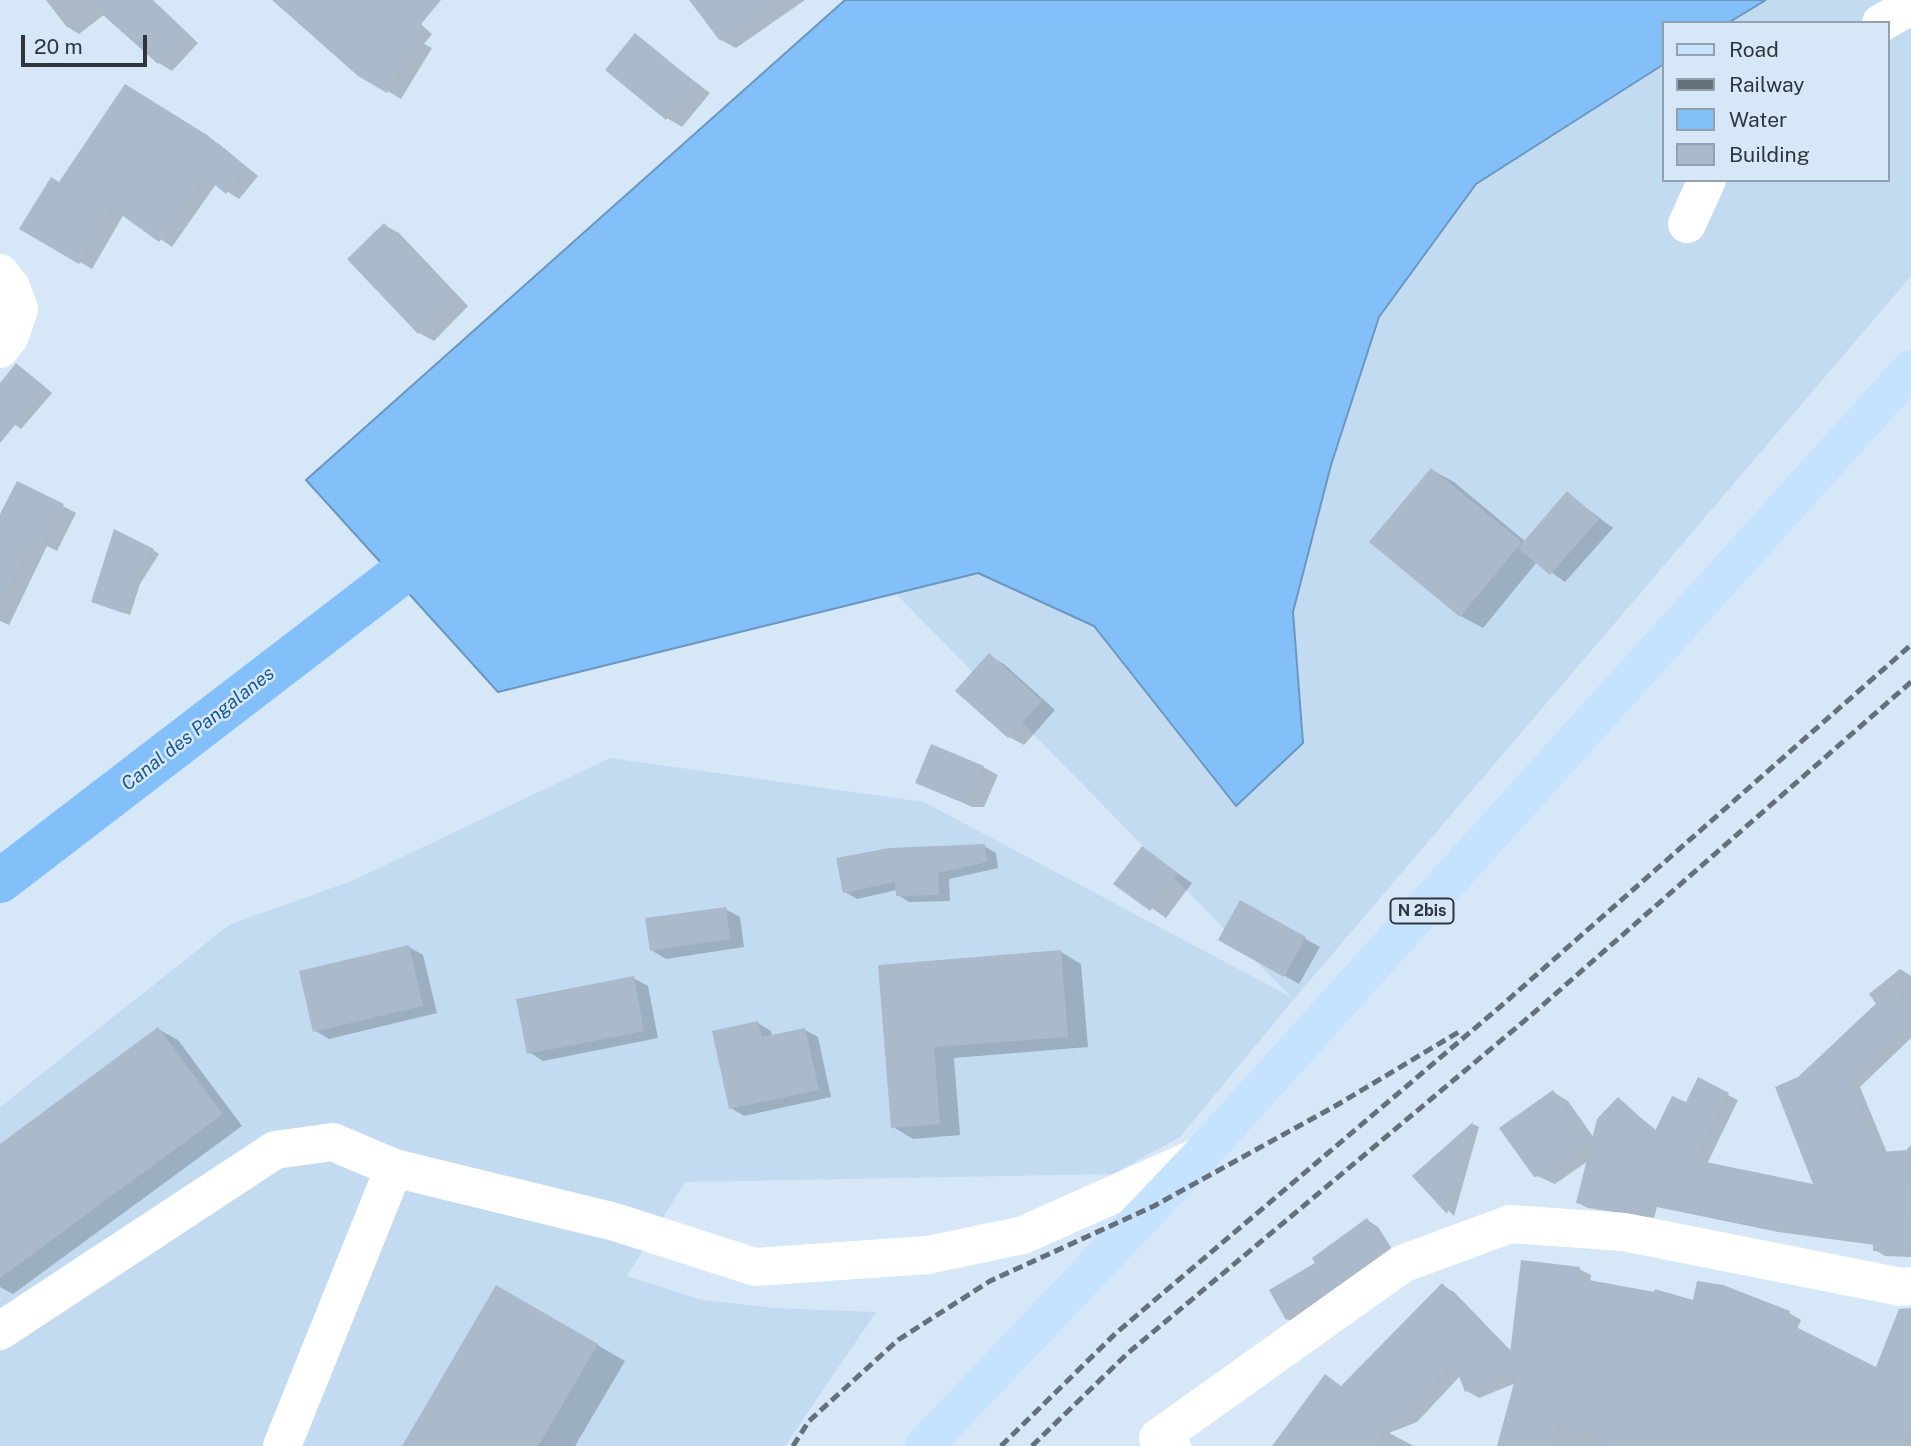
<!DOCTYPE html>
<html>
<head>
<meta charset="utf-8">
<style>
  body { margin:0 }
  #map { position:relative; width:1911px; height:1446px; overflow:hidden; background:#d6e7f8; font-family:"Public Sans",sans-serif }
  canvas { display:block }
  .legend { position:absolute; left:1662px; top:21px; width:228px; height:161px; box-sizing:border-box; background:#d6e7f8; border:2px solid #93a0ad; margin:0; padding:9px 12px; list-style:none; font-size:21px; color:#2f363c }
  .legend li { display:flex; align-items:center; gap:14px; height:35px }
  .legend b { width:35px; border:2px solid #93a0ad }
  .scale { position:absolute; left:21px; top:35px; width:126px; height:32px; box-sizing:border-box; border:4px solid #2f363c; border-top:0; padding-left:9px; font-size:21px; line-height:24px; white-space:nowrap; color:#2f363c; -webkit-text-stroke:5px #d6e7f8; paint-order:stroke }
</style>
</head>
<body>
<div id="map">
<canvas width="1911" height="1446"></canvas>
<ul class="legend">
<li><b style="height:9px;background:#c5e2fe"></b>Road</li>
<li><b style="height:9px;background:#66707a"></b>Railway</li>
<li><b style="height:19px;background:#83c0f9"></b>Water</li>
<li><b style="height:19px;background:#aabacb"></b>Building</li>
</ul>
<div class="scale">20 m</div>
</div>
<script>
const g = document.querySelector('canvas').getContext('2d');
g.lineJoin = 'round';
function fillPath(path, color) { g.fillStyle = color; g.fill(path, 'evenodd'); }
const poly = rows => new Path2D(rows.map(r => 'M' + r).join(''));
function stroke(path, color, width, dash) { g.strokeStyle = color; g.lineWidth = width; g.lineCap = dash ? 'butt' : 'round'; g.setLineDash(dash || []); g.stroke(path); }
function label(font, color, halo, rows, align = 'center') {
  g.font = font + ' "Public Sans",sans-serif'; g.lineWidth = 5; g.setLineDash([]); g.textBaseline = 'middle'; g.strokeStyle = halo; g.fillStyle = color; for (const [text, x, y, turn = 0] of rows) {
    g.save(); g.translate(x, y); g.rotate((+turn || 0) * Math.PI / 180); g.textAlign = isNaN(turn) ? turn : align; if (halo) g.strokeText(text, 0, 0); g.fillText(text, 0, 0); g.restore();
  }
}
fillPath(poly([
  [845,0,1911,0,1911,276,1294,999,1180,1137,1113,1174,685,1182,627,1276,702,1300,775,1308,876,1312,785,1446,0,1446,0,1107,229,925,354,880,610,758,924,802,1291,997,562,253],
  [1664,23,1888,23,1888,180,1664,180]
]), '#c3dbf0');
const water = poly([
  [845,0,1766,0,1728,23,1664,23,1664,64,1476,184,1379,317,1331,465,1293,612,1303,743,1236,806,1094,626,978,573,498,692,306,480,845,0]
]);
fillPath(water, '#83c0f9');
stroke(water, '#6a97c0', 2);
fillPath(poly([
  [46,0,153,0,198,43,172,71,159,63,105,14,79,34,66,26],
  [274,0,394,0,432,34,424,44,432,48,401,99,359,74],
  [691,0,805,0,736,48,721,40],
  [635,36,710,93,682,127,667,118],
  [138,93,219,144,258,176,239,199,216,184,172,247,124,214,92,269,22,228],
  [384,225,399,233,468,306,434,341,419,333],
  [23,369,52,393,21,429,0,413,0,386],
  [1432,470,1454,482,1526,542,1568,494,1613,528,1565,582,1537,562,1483,628,1461,616],
  [63,506,76,513,57,551,47,546,9,625,0,621,0,518],
  [153,550,159,554,140,584,130,615,93,602],
  [989,656,1004,664,1055,710,1024,745,1009,737,957,691],
  [983,767,998,775,984,807,972,807,917,782],
  [984,846,996,853,998,868,949,879,950,901,909,902,898,895,897,890,857,899,845,892],
  [1142,849,1192,883,1166,918,1116,883],
  [1241,903,1320,947,1299,984,1220,939],
  [725,909,740,917,744,947,666,959,651,950],
  [409,947,423,955,437,1013,329,1039,314,1030],
  [1061,952,1081,964,1088,1047,954,1058,960,1135,913,1139,893,1127,880,967],
  [1900,969,1911,976,1911,1038,1860,1087,1892,1165,1911,1145,1911,1257,1885,1256,1875,1250,1875,1245,1778,1232,1657,1207,1654,1218,1588,1208,1578,1203,1588,1161,1555,1184,1535,1175,1553,1092,1568,1101,1594,1138,1618,1099,1657,1131,1686,1105,1728,1095,1738,1100,1707,1164,1816,1186,1799,1078,1877,1005,1869,994],
  [633,978,648,986,658,1038,543,1061,529,1052],
  [758,1023,771,1031,772,1037,805,1030,818,1037,831,1097,744,1116,731,1108],
  [158,1029,178,1040,242,1126,13,1294,0,1287,0,1146],
  [1473,1124,1479,1127,1454,1216,1415,1176],
  [1367,1220,1378,1227,1396,1255,1299,1325,1287,1319,1317,1264,1339,1243,1337,1240],
  [1579,1269,1591,1275,1590,1282,1694,1302,1789,1313,1801,1320,1797,1329,1877,1369,1911,1333,1911,1446,1499,1446,1516,1383,1479,1398,1467,1391,1461,1375,1417,1422,1389,1433,1414,1446,1273,1446,1343,1387,1442,1285,1454,1292,1512,1352],
  [497,1287,625,1361,575,1446,404,1446]
]), '#0003');
stroke(poly([
  [0,881,395,578]
]), '#83c0f9', 44);
fillPath(poly([
  [86,0,150,0,186,35,158,64],
  [272,0,441,0,412,35,420,39,387,93,358,76],
  [689,0,779,0,720,41],
  [635,33,696,83,666,120,605,70],
  [125,84,207,135,247,169,226,194,205,177,159,242,112,208,79,264,19,229,51,177,59,182],
  [384,223,455,297,418,334,347,259],
  [16,363,46,388,0,443,0,383],
  [1431,468,1522,542,1460,617,1369,542],
  [17,481,64,504,43,545,33,540,0,610,0,514],
  [1567,491,1599,519,1550,575,1518,548],
  [114,529,154,549,134,580,123,613,91,602],
  [989,653,1042,701,1008,738,955,691],
  [931,744,984,766,969,800,956,800,915,783],
  [985,844,987,862,938,873,939,895,896,896,895,882,843,893,836,858,889,848],
  [1142,846,1178,873,1150,911,1113,884],
  [1240,900,1306,937,1284,977,1218,940],
  [726,907,730,939,650,951,645,918],
  [409,945,423,1006,313,1032,299,971],
  [1061,950,1068,1037,934,1047,940,1124,891,1128,878,965],
  [634,976,644,1031,527,1054,516,999],
  [1900,981,1903,1031,1850,1081,1880,1152,1908,1150,1911,1252,1873,1251,1873,1242,1766,1227,1647,1203,1644,1214,1576,1203,1597,1119,1618,1097,1655,1131,1672,1096,1686,1102,1698,1077,1729,1093,1696,1160,1813,1184,1775,1087,1798,1077],
  [758,1021,762,1037,805,1028,819,1090,729,1109,712,1031],
  [158,1027,223,1114,0,1278,0,1144],
  [1553,1090,1590,1142,1540,1176,1534,1177,1499,1128],
  [1473,1122,1447,1214,1412,1176],
  [1367,1218,1386,1248,1286,1320,1269,1290,1315,1263,1312,1258],
  [1521,1260,1580,1267,1578,1278,1654,1292,1655,1289,1693,1300,1697,1281,1723,1285,1790,1311,1786,1322,1876,1367,1899,1309,1911,1308,1911,1423,1902,1446,1611,1446,1577,1429,1575,1432,1559,1421,1552,1446,1497,1446,1517,1372,1465,1392,1454,1363,1401,1420,1397,1416,1374,1446,1272,1446,1325,1374,1341,1386,1442,1283,1510,1353],
  [496,1285,598,1344,538,1446,402,1446]
]), '#aabacb');
stroke(poly([
  [1881,23,1911,6],
  [1687,224,1707,180],
  [0,273,11,287,19,309,10,336,0,349],
  [0,1331,275,1150,333,1142,394,1168],
  [282,1446,394,1168,615,1222,755,1267,928,1255,1023,1235,1200,1156],
  [1172,1446,1158,1438,1402,1264,1510,1224,1624,1232,1901,1287,1911,1286]
]), '#fff', 38);
stroke(poly([
  [924,1446,1200,1156,1911,369]
]), '#c5e2fe', 38);
stroke(poly([
  [793,1446,809,1421,898,1340,990,1281,1154,1206,1337,1105,1462,1030],
  [1001,1446,1116,1333,1501,1006,1911,645],
  [1032,1446,1128,1353,1529,1017,1911,682]
]), '#66707a', 5, [10, 5]);
for (const [x, y, w] of [
  [1422,911,63]
]) { const box = new Path2D(); box.roundRect(x - w / 2, y - 12.5, w, 25, 5); g.fillStyle = '#d6e7f8'; g.fill(box); stroke(box, '#2f363c', 2); }
label('bold 16px', '#2f363c', null, [
  ["N 2bis",1422,911]
]);
label('italic 19px', '#195a8e', '#d6e7f8', [
  ["Canal des Pangalanes",198,729,-38]
]);
</script>
</body>
</html>
